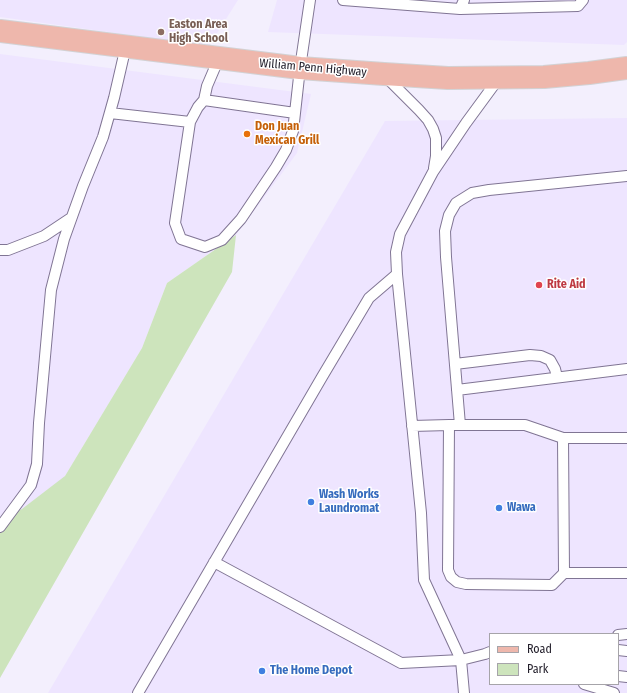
<!DOCTYPE html>
<html>
<head>
<meta charset="utf-8">
<style>
  body { margin:0 }
  #map { position:relative; width:627px; height:693px; overflow:hidden; background:#f3effd; font-family:"Fira Sans Condensed",sans-serif }
  canvas { display:block }
  .legend { position:absolute; left:489px; top:633px; width:130px; height:52px; box-sizing:border-box; background:#fff; border:1px solid #a6a4a9; margin:0; padding:5px 7px; list-style:none; font-size:12px; color:#201c28 }
  .legend li { display:flex; align-items:center; gap:8px; height:20px }
  .legend b { width:20px; border:1px solid #a6a4a9 }
</style>
</head>
<body>
<div id="map">
<canvas width="627" height="693"></canvas>
<ul class="legend">
<li><b style="height:5px;background:#eeb7ac"></b>Road</li>
<li><b style="height:11px;background:#cde4bc"></b>Park</li>
</ul>
</div>
<script>
const g = document.querySelector('canvas').getContext('2d');
g.lineJoin = 'round';
function fillPath(path, color) { g.fillStyle = color; g.fill(path, 'evenodd'); }
const poly = rows => new Path2D(rows.map(r => 'M' + r).join(''));
function stroke(path, color, width, dash) { g.strokeStyle = color; g.lineWidth = width; g.lineCap = dash ? 'butt' : 'round'; g.setLineDash(dash || []); g.stroke(path); }
function label(font, color, halo, rows, align = 'center') {
  g.font = font + ' "Fira Sans Condensed",sans-serif'; g.lineWidth = 3; g.setLineDash([]); g.textBaseline = 'middle'; g.strokeStyle = halo; g.fillStyle = color; for (const [text, x, y, turn = 0] of rows) {
    g.save(); g.translate(x, y); g.rotate((+turn || 0) * Math.PI / 180); g.textAlign = isNaN(turn) ? turn : align; if (halo) g.strokeText(text, 0, 0); g.fillText(text, 0, 0); g.restore();
  }
}
fillPath(poly([
  [0,0,238,0,209,46,0,17],
  [277,0,627,0,627,42,624,45,268,32],
  [0,54,311,94,297,153,236,235,167,283,142,348,65,476,0,608],
  [627,118,627,693,48,693,385,121],
  [490,634,618,634,618,684,490,684]
]), '#eee5ff');
fillPath(poly([
  [236,235,232,272,0,678,0,519,22,509,65,476,142,348,167,283]
]), '#cde4bc');
const service = poly([
  [343,0,460,9,464,0],
  [460,9,578,6,583,0],
  [219,58,207,86,204,100,295,113,300,68,310,0],
  [386,77,419,110,428,120,433,129,436,138,436,156,434,168],
  [204,100,198,107,190,122,175,223,181,239,205,247,222,240,241,219,276,167,286,150,293,131,295,113],
  [110,113,190,122],
  [0,250,8,250,44,236,71,218],
  [455,364,530,355,541,356,550,360,555,369,557,377],
  [457,390,627,369],
  [460,425,446,257,445,231,449,215,456,203,472,193,489,190,627,176],
  [412,426,449,425,525,425,563,438,564,573,552,585,466,584,457,582,451,577,448,570,449,425],
  [563,438,627,438],
  [0,527,31,485,37,464,39,423,51,290,64,239,83,186,103,137,114,98,126,46],
  [214,562,401,663,461,660,485,654,490,652],
  [564,573,627,573],
  [618,635,627,634],
  [618,650,627,651],
  [618,676,627,677],
  [584,684,614,693],
  [138,693,322,377,369,298,397,274],
  [464,693,461,660,424,580,421,513,397,274,396,252,400,234,433,172,466,123,499,78]
]);
const primary = poly([
  [0,31,300,68,384,74,448,78,544,77,589,73,627,68]
]);
stroke(service, '#807594', 12);
stroke(primary, '#d2d2d4', 24);
stroke(service, '#fff', 10);
stroke(primary, '#eeb7ac', 22);
for (const [x, y, r, color] of [
  [161,32,4,"#8d6e63"],
  [247,134,4,"#e8710a"],
  [539,285,4,"#e0444e"],
  [311,502,4,"#3f7fe0"],
  [499,508,4,"#3f7fe0"],
  [262,671,4,"#3f7fe0"]
]) { const dot = new Path2D(); dot.arc(x, y, r, 0, 2 * Math.PI); g.fillStyle = color; g.fill(dot); stroke(dot, '#fff', 1.5); }
label('bold 12px', '#785e54', '#fff', [
  ["Easton Area",169,25],
  ["High School",169,39]
], 'left');
label('12px', '#201c28', '#fff', [
  ["William Penn Highway",313,68,5]
]);
label('bold 12px', '#c56008', '#fff', [
  ["Don Juan",255,127],
  ["Mexican Grill",255,141]
], 'left');
label('bold 12px', '#be3a42', '#fff', [
  ["Rite Aid",547,285]
], 'left');
label('bold 12px', '#366cbe', '#fff', [
  ["Wash Works",319,495],
  ["Laundromat",319,509],
  ["Wawa",507,508],
  ["The Home Depot",270,671]
], 'left');
</script>
</body>
</html>
